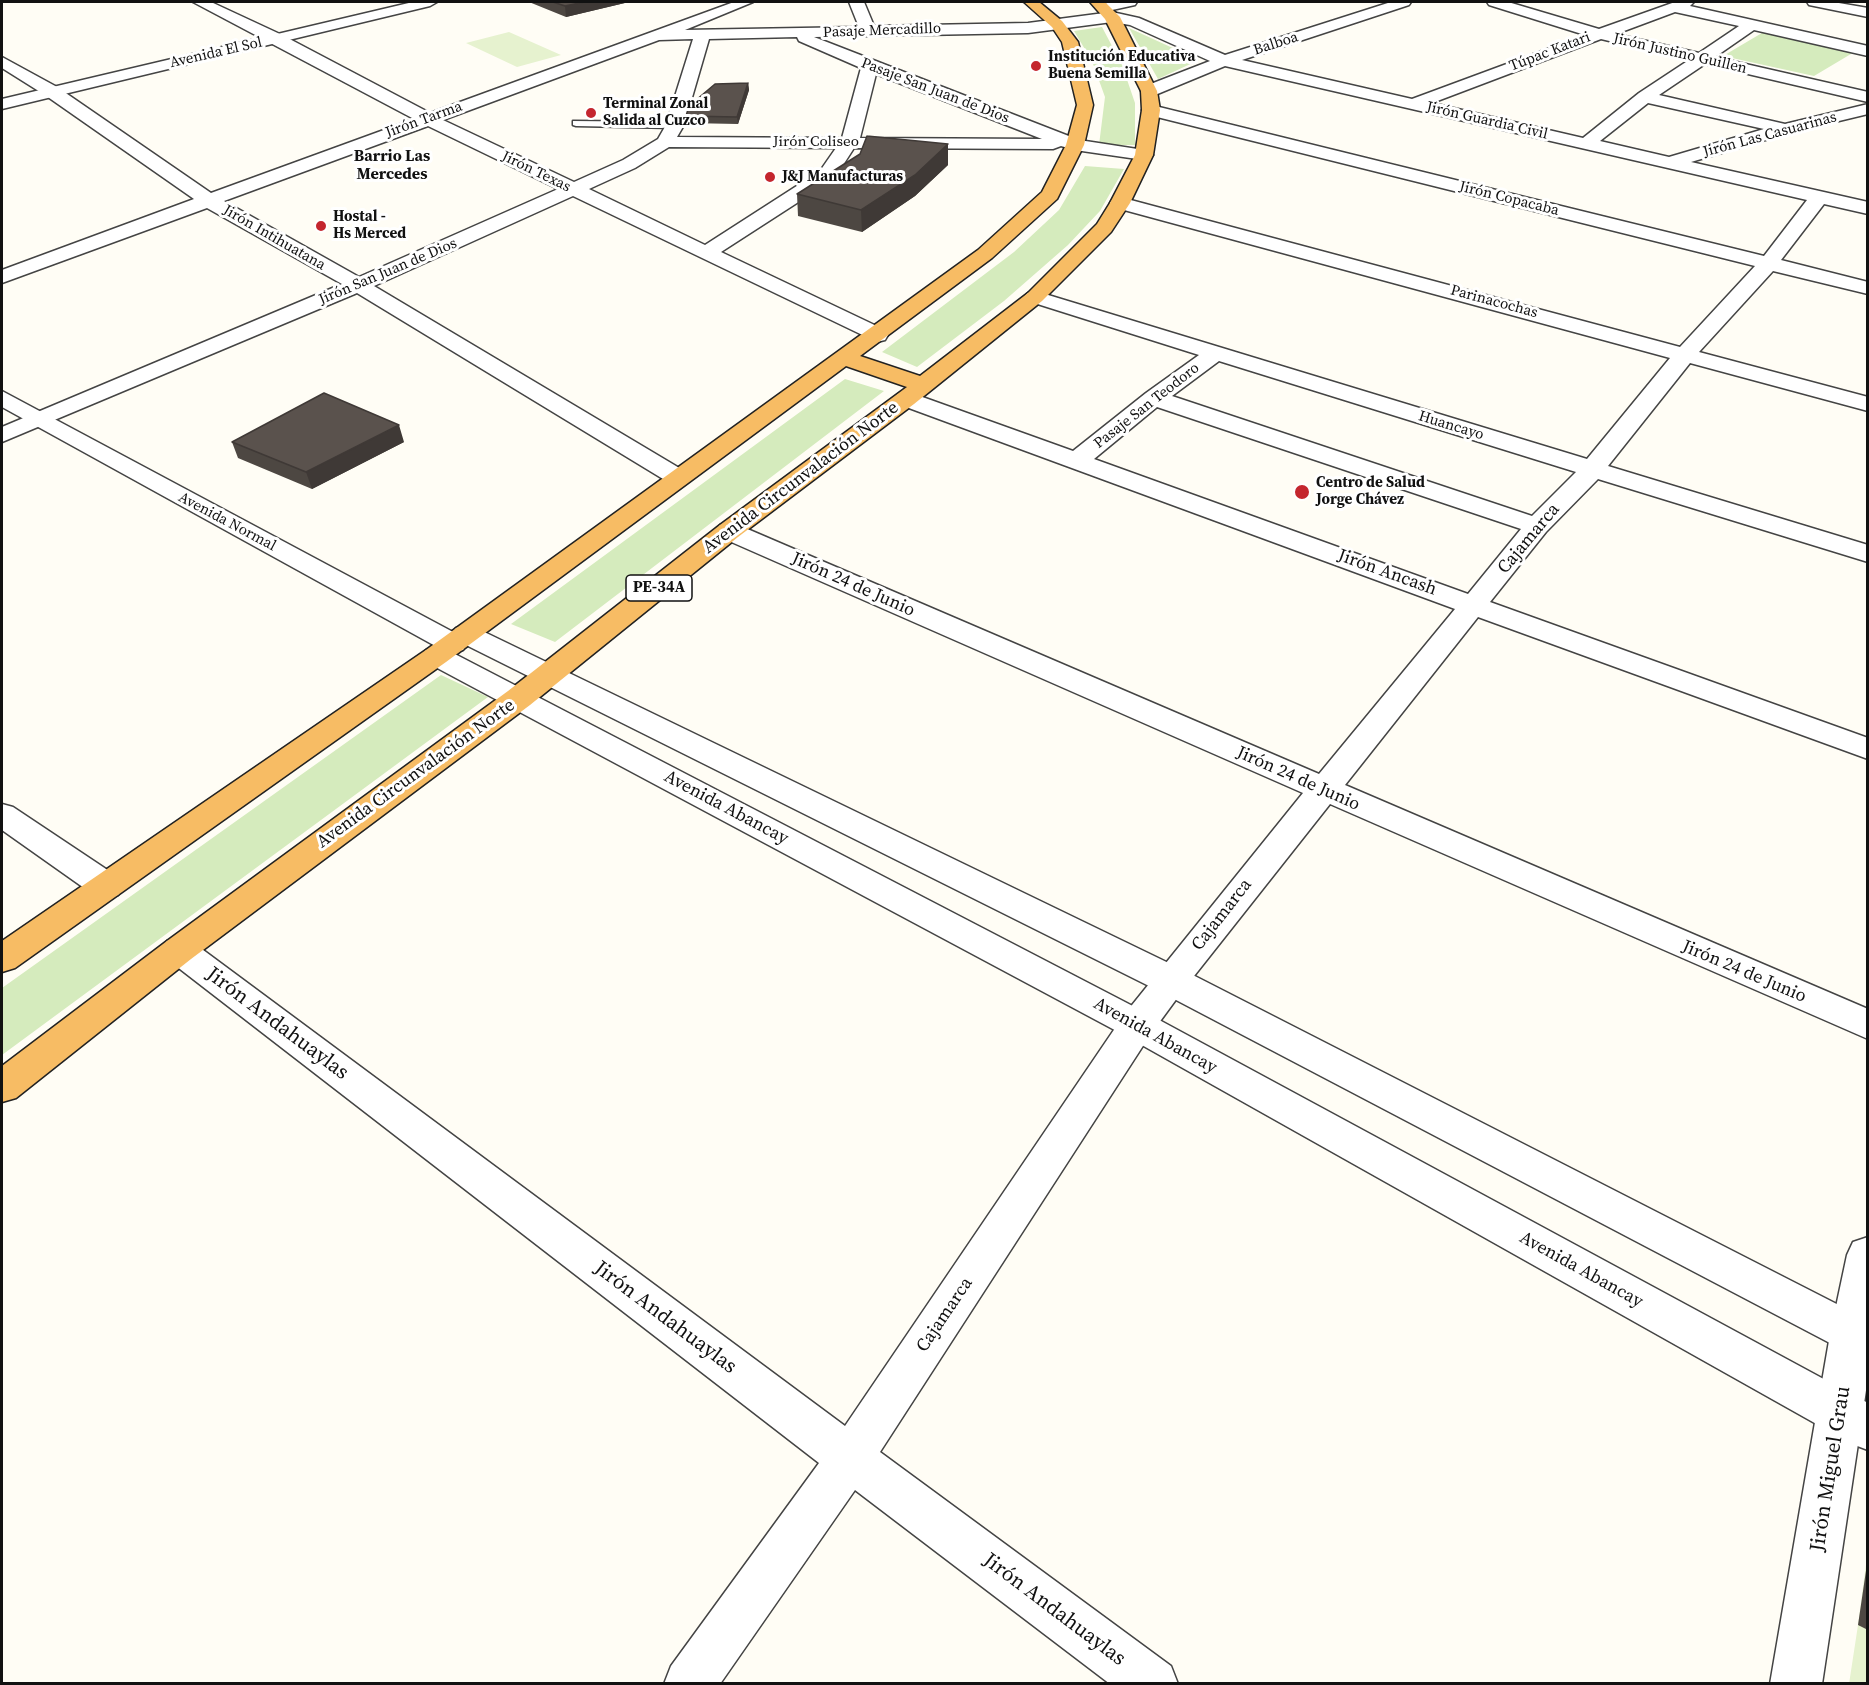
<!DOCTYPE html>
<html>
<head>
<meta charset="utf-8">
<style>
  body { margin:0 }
  #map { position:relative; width:1869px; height:1685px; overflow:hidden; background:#fffdf5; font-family:"Source Serif 4",serif }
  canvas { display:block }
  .frame { position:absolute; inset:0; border:3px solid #111; pointer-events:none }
</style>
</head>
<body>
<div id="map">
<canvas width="1869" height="1685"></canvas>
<div class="frame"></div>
</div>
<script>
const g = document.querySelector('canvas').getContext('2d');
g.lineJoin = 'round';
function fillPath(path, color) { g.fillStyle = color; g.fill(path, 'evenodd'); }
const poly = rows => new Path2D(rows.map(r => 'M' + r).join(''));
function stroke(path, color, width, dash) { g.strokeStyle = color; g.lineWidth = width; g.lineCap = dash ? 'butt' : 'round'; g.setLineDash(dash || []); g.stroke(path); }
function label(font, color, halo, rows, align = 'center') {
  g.font = font + ' "Source Serif 4",serif'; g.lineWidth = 6; g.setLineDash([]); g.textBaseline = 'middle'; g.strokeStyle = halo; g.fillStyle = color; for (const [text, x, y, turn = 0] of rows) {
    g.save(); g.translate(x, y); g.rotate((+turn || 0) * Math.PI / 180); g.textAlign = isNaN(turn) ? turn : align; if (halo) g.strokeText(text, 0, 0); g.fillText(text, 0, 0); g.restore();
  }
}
fillPath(poly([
  [1102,27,1122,65,1135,103,1135,145,1099,145,1105,97,1092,61,1074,31],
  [1129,28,1199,60,1158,79],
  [1767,30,1856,51,1814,76,1723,56],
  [1085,166,1124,169,1100,211,1068,245,1004,301,917,367,882,352,1014,252,1059,210],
  [845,379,884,391,555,642,511,624],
  [441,675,488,697,2,1055,2,988]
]), '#d5ebbd');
fillPath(poly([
  [509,32,561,55,517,67,466,43],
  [1867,1557,1867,1683,1849,1684,1858,1625]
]), '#e6f2cf');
const service = poly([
  [573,121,675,122,680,125,675,128,576,126,573,125,573,121]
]);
const minor = poly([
  [193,2,211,2,282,35,430,113,734,2,753,2,685,30,859,27,849,2,864,2,874,26,1028,23,1112,12,1139,18,1225,55,1391,2,1411,2,1409,5,1242,60,1412,99,1585,35,1489,5,1487,2,1508,2,1599,29,1675,2,1694,2,1690,6,1868,46,1868,56,1754,30,1715,57,1868,92,1868,102,1705,64,1659,95,1785,124,1868,104,1868,114,1789,133,1691,162,1868,202,1868,214,1824,204,1781,260,1868,282,1868,294,1773,271,1699,352,1868,397,1868,411,1690,363,1608,466,1868,545,1868,562,1598,479,1546,532,1490,602,1868,738,1868,759,1478,617,1345,785,1868,1009,1868,1039,1330,804,1183,990,1150,1035,880,1452,1171,1666,1178,1684,1110,1684,855,1490,720,1684,664,1684,671,1666,819,1463,167,959,161,950,167,941,179,937,191,941,845,1426,1124,1015,1303,793,720,537,716,531,720,525,729,523,738,525,1319,774,1455,609,898,404,894,399,898,394,914,394,1073,451,1146,393,1199,355,1028,301,1024,297,1028,293,1035,291,1587,459,1670,358,1113,207,1110,203,1113,199,1127,199,1680,347,1755,266,1145,114,1142,110,1151,105,1764,256,1807,200,1225,66,1155,95,1143,95,1141,91,1143,87,1210,61,1130,25,1112,22,1028,33,814,37,1079,140,1144,150,1153,155,1144,160,1075,150,1061,146,1053,149,854,148,834,179,721,252,885,330,888,335,885,340,877,342,573,196,374,286,686,472,690,477,686,482,677,485,668,482,357,293,2,442,2,427,342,284,207,208,2,283,2,270,194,199,45,95,2,68,2,57,57,87,211,193,414,119,193,2],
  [1675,12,1739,26,1699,53,1616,34,1675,12],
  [797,37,799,41,861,68,842,138,677,137,684,125,709,39,797,37],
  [693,39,666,125,658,139,623,160,574,182,443,120,659,40,693,39],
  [1601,39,1689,60,1639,93,1583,138,1432,103,1601,39],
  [876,74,1042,139,860,138,876,74],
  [1648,103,1764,129,1669,157,1600,141,1648,103],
  [428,126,558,189,359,277,224,201,428,126],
  [669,147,836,148,820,171,705,245,589,189,635,168,669,147],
  [1219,361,1576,472,1532,516,1172,396,1219,361],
  [1157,407,1521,529,1468,594,1094,459,1157,407],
  [1807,2,1833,2,1868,8,1868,17,1809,5,1807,2],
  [2,804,13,807,118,877,123,886,118,895,106,898,94,895,2,830,2,804],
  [1868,1237,1868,1377,1822,1684,1770,1684,1830,1335,1847,1255,1853,1242,1868,1237]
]);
const tertiary = poly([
  [413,2,437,2,430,6,2,109,2,99,413,2],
  [1112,2,1137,2,1135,5,1103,12,1096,8,1098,5,1112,2],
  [2,391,453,632,456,628,466,625,476,628,1183,970,1868,1320,1868,1363,1157,990,466,645,463,650,451,652,1150,1015,1868,1403,1868,1450,1852,1444,1124,1035,426,662,422,656,426,650,439,648,2,407,2,391]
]);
const trunk = poly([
  [1024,2,1039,2,1062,21,1078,42,1093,105,1084,145,1057,199,992,258,860,356,920,376,1028,293,1097,224,1110,203,1135,155,1142,110,1141,91,1105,19,1090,2,1105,2,1120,17,1157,91,1160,110,1153,155,1130,203,1111,232,1042,301,914,404,738,537,530,705,191,959,16,1098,2,1102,2,1066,167,941,508,691,720,525,907,387,846,366,446,662,15,968,2,972,2,941,426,650,978,250,1042,192,1066,145,1077,105,1062,42,1052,27,1024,2]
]);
stroke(service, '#444', 3);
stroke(minor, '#444', 3);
stroke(tertiary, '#444', 3);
stroke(trunk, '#222', 3);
fillPath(service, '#fff');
fillPath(minor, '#fff');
fillPath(tertiary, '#fff');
fillPath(trunk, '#f7bc64');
fillPath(poly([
  [529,2,629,2,566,17],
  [748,83,749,90,738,124,687,123,686,116],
  [948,165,915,196,862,232,798,216,797,194],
  [232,442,404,442,312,489,238,458],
  [1868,1557,1868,1630,1858,1625]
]), '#4d4742');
fillPath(poly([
  [584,2,629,2,566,17,565,6],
  [748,83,749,90,738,124,737,117],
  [948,144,948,165,915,196,862,232,861,210],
  [399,425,404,442,312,489,306,472]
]), '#3f3936');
const building = poly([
  [553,2,584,2,565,6,553,2],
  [748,83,737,117,686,116,689,106,715,84,748,83],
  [867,136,948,144,915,175,861,210,797,194,860,154,867,136],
  [324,393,399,425,306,472,232,442,324,393]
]);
fillPath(building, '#5a524d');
stroke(building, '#3f3936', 1.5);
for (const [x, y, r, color] of [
  [1036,66,6,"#c4262e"],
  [591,113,6,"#c4262e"],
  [770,177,6,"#c4262e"],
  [321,226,6,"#c4262e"],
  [1302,492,8,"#c4262e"]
]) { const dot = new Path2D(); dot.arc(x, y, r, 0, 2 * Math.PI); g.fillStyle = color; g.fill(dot); stroke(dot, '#fff', 2); }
label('15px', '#111', '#fff', [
  ["Pasaje Mercadillo",882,31,-2],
  ["Balboa",1276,44,-18],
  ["Túpac Katari",1550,52,-21],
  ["Avenida El Sol",216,53,-13],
  ["Jirón Justino Guillen",1680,54,13],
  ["Pasaje San Juan de Dios",935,91,21],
  ["Jirón Tarma",424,120,-20],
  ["Jirón Guardia Civil",1487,121,13],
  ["Jirón Las Casuarinas",1770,135,-15],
  ["Jirón Coliseo",816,142],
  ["Jirón Texas",536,172,26],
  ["Jirón Copacaba",1509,199,14],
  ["Jirón Intihuatana",274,238,30],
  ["Jirón San Juan de Dios",388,272,-23],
  ["Parinacochas",1494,302,15],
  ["Pasaje San Teodoro",1147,406,-38],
  ["Huancayo",1451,426,17],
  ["Avenida Normal",227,522,28]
]);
label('bold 15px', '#111', '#fff', [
  ["Institución Educativa",1048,57],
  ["Buena Semilla",1048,74],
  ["Terminal Zonal",603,104],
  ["Salida al Cuzco",603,121],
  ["J&J Manufacturas",782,177],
  ["Hostal -",333,217],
  ["Hs Merced",333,234],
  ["Centro de Salud",1316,483],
  ["Jorge Chávez",1316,500]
], 'left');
label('bold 16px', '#111', '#fff', [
  ["Barrio Las",392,157],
  ["Mercedes",392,175]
]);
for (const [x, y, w] of [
  [659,588,66]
]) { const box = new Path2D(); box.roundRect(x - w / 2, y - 13, w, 26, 4.5); g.fillStyle = '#fff'; g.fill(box); stroke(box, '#111', 1.5); }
label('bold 16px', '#111', null, [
  ["PE-34A",659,588]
]);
label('18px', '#111', '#fff', [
  ["Avenida Circunvalación Norte",801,478,-37],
  ["Cajamarca",1529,539,-50],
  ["Jirón Ancash",1387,573,20],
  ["Jirón 24 de Junio",853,585,24],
  ["Avenida Circunvalación Norte",416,774,-36],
  ["Jirón 24 de Junio",1298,779,24],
  ["Avenida Abancay",726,808,28],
  ["Cajamarca",1222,915,-52],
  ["Jirón 24 de Junio",1744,972,23],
  ["Avenida Abancay",1155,1036,29],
  ["Avenida Abancay",1581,1270,29],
  ["Cajamarca",945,1315,-56]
]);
label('21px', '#111', '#fff', [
  ["Jirón Andahuaylas",277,1024,37],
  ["Jirón Andahuaylas",665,1318,37],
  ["Jirón Miguel Grau",1831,1469,-81],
  ["Jirón Andahuaylas",1054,1610,37]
]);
</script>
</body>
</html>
